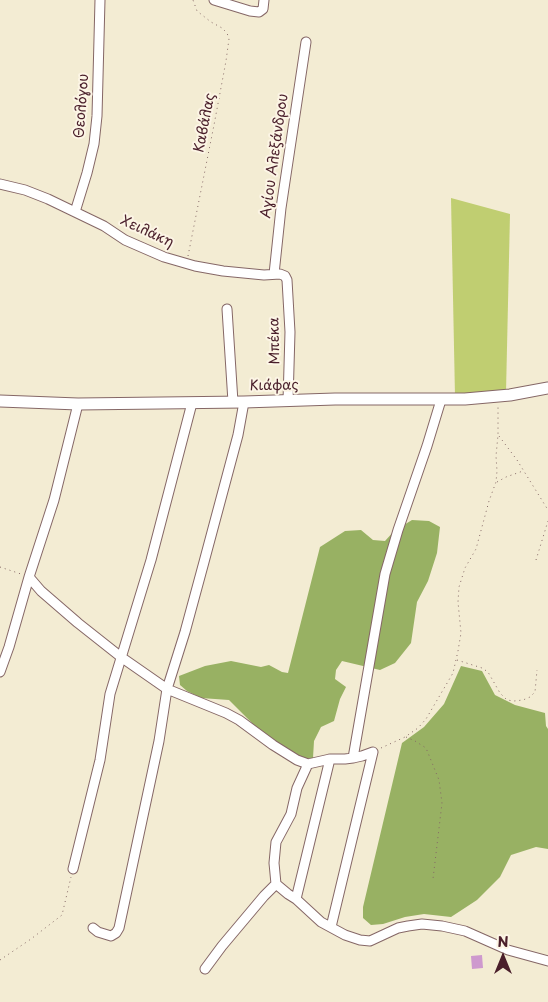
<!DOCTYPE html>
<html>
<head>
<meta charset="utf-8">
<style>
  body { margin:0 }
  #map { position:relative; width:548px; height:1002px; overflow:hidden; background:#f3ecd3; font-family:"Playpen Sans",sans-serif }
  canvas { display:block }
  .north { position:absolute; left:478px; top:932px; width:50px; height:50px; -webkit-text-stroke:4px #fcf5e5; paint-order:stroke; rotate:0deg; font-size:14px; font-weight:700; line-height:20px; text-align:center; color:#4a1f2b }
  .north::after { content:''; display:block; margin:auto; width:18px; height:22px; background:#4a1f2b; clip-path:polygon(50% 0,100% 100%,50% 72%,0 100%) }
</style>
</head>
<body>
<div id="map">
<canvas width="548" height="1002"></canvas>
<div class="north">N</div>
</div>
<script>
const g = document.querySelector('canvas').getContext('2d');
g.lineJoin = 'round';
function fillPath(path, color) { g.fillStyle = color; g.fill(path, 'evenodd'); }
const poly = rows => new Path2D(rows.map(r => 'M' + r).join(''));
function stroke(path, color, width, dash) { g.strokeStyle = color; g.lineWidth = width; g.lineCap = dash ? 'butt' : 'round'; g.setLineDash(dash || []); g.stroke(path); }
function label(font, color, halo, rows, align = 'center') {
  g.font = font + ' "Playpen Sans",sans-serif'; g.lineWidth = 4; g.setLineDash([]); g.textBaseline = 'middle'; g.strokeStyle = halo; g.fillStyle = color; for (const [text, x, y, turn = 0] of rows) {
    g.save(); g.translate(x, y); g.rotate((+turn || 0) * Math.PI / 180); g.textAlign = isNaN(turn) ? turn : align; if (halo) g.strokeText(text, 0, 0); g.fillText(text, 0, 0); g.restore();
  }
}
fillPath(poly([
  [451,198,510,214,506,392,455,396]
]), '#c0ce71');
fillPath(poly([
  [412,520,429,521,440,527,437,553,428,581,417,602,411,643,395,663,380,670,342,661,336,670,335,679,346,687,340,699,334,721,321,727,314,741,313,758,304,758,286,750,258,729,229,700,201,698,187,691,180,685,179,676,205,666,231,661,261,667,269,665,282,672,288,673,320,547,345,531,361,530,373,540,385,541,394,531],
  [461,666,482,671,495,695,515,705,545,713,546,726,548,729,548,849,536,847,511,855,500,877,477,900,451,917,424,914,405,917,383,924,371,925,363,918,363,907,402,743,424,727,444,704]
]), '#98b163');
fillPath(poly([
  [482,955,483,968,472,969,471,956]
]), '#ce99ce');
const minor = poly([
  [214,0,250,11,259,12,263,9,264,0],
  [0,184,25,190,48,199,104,226,125,240,164,257,195,266,223,271,264,275,280,274,285,276,287,280,290,332,288,401],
  [75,212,87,173,94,144,97,116,100,0],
  [274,274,281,208,306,42],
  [227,309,233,402],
  [29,577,41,591,78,623,121,657,167,689,226,713,239,720,273,745,297,760,308,764,330,759],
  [0,672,9,647,29,577,54,500,78,404],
  [73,869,100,760,110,694,151,560,192,403],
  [276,884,288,894,296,899,321,922,345,935,360,940,370,941,398,928,408,926,422,924,442,926,465,931,508,950,548,961],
  [296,899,330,759,345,759,353,758],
  [331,927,373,752,362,756,353,758,385,574,398,530,427,446,441,400],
  [93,928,98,932,111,936,116,933,119,928,159,741,167,689,185,632,204,562,238,435,244,402],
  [205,969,222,946,264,896,276,884,274,863,276,842,291,814,297,788,308,764]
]);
const tertiary = poly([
  [0,401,78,404,244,402,335,399,465,399,510,395,548,388]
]);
stroke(minor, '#856766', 11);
stroke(tertiary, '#856766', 13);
stroke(poly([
  [188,256,214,125,226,61,229,39,227,33,222,28,211,22,197,11,193,0],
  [499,436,517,460,548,510],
  [497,482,506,477,523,471],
  [536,560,548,521],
  [0,567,21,574],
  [457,660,482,668,488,672,500,693,507,700,514,701,523,700,530,697,535,692,537,670],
  [406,737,415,741,426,748,439,780,442,803,433,879],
  [381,748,405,737,418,728,426,719,453,673,458,651,461,633,458,602,459,587,465,568,476,549,489,501,496,482,497,471,496,456,498,435,498,405],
  [0,960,31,939,62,915,71,877]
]), '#856766', 1, [1, 4]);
stroke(minor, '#fff', 9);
stroke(tertiary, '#fff', 11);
label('14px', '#4a1f2b', '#fcf5e5', [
  ["Θεολόγου",82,106,-86],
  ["Καβάλας",205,123,-79],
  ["Αγίου Αλεξάνδρου",275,156,-82],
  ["Χειλάκη",147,232,25],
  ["Μπέκα",275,341,-91],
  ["Κιάφας",274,386,-1]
]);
</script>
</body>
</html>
